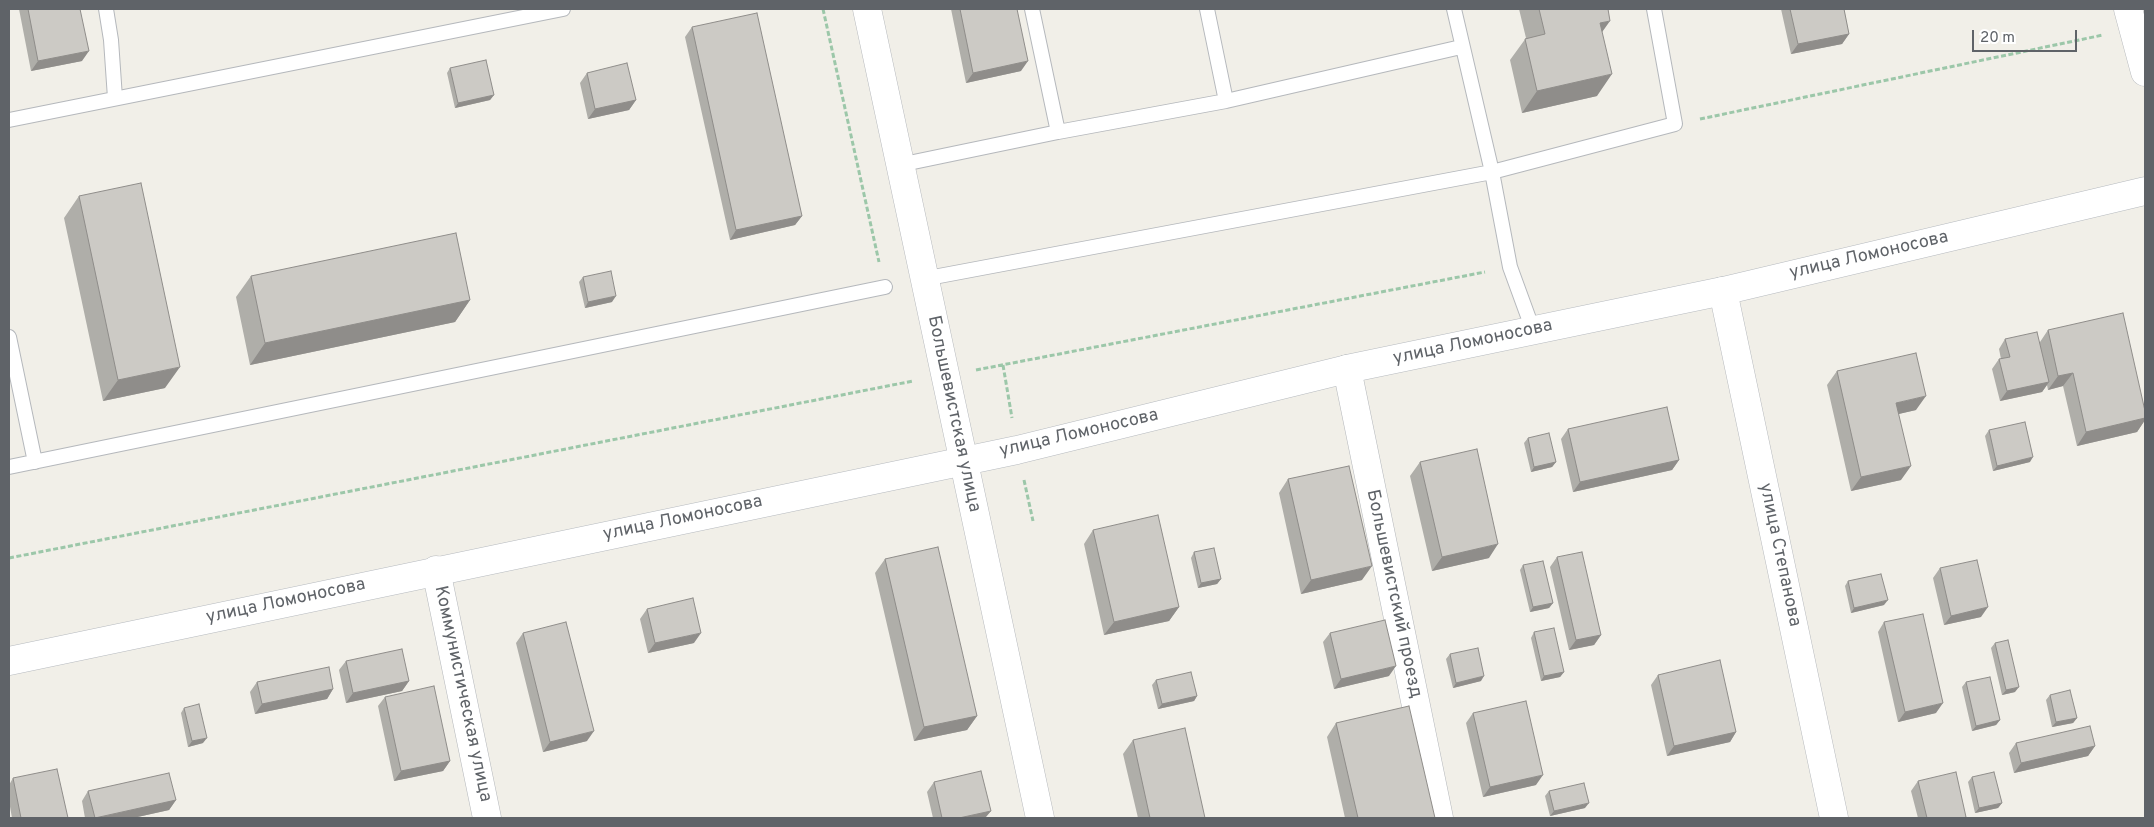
<!DOCTYPE html>
<html>
<head>
<meta charset="utf-8">
<style>
  body { margin:0 }
  #map { position:relative; width:2154px; height:827px; overflow:hidden; background:#f1efe8; font-family:Overpass,sans-serif }
  canvas { display:block }
  .frame { position:absolute; inset:0; border:10px solid #5f6368; pointer-events:none }
  .scale { position:absolute; left:1972px; top:30px; width:105px; height:22px; box-sizing:border-box; border:2px solid #5f6368; border-top:0; padding-left:6px; font-size:15px; line-height:18px; white-space:nowrap; color:#5f6368; -webkit-text-stroke:4px #fff; paint-order:stroke }
</style>
</head>
<body>
<div id="map">
<canvas width="2154" height="827"></canvas>
<div class="frame"></div>
<div class="scale">20 m</div>
</div>
<script>
const g = document.querySelector('canvas').getContext('2d');
g.lineJoin = 'round';
const poly = rows => new Path2D(rows.map(r => 'M' + r).join(''));
function stroke(path, color, width, dash) { g.strokeStyle = color; g.lineWidth = width; g.lineCap = dash ? 'butt' : 'round'; g.setLineDash(dash || []); g.stroke(path); }
function fillPath(path, color) { g.fillStyle = color; g.fill(path, 'evenodd'); }
function label(font, color, halo, rows, align = 'center') {
  g.font = font + ' Overpass,sans-serif'; g.lineWidth = 4; g.setLineDash([]); g.textBaseline = 'middle'; g.strokeStyle = halo; g.fillStyle = color; for (const [text, x, y, turn = 0] of rows) {
    g.save(); g.translate(x, y); g.rotate((+turn || 0) * Math.PI / 180); g.textAlign = isNaN(turn) ? turn : align; if (halo) g.strokeText(text, 0, 0); g.fillText(text, 0, 0); g.restore();
  }
}
const lane = poly([
  [106,9,111,40,115,98],
  [1032,9,1058,132],
  [1207,9,1226,101],
  [1454,9,1492,172,1510,267,1533,330],
  [9,120,563,9],
  [899,165,1058,132,1226,101,1461,47],
  [923,279,1492,172,1675,124,1654,9],
  [9,337,35,462],
  [9,467,885,287]
]);
const street = poly([
  [867,9,1040,818],
  [2128,9,2145,72],
  [1723,291,1834,818],
  [1347,369,1439,818],
  [436,570,487,818]
]);
const secondary = poly([
  [9,661,1017,450,1347,369,1723,291,2145,191]
]);
stroke(lane, '#b5b8bc', 16);
stroke(street, '#b5b8bc', 29);
stroke(secondary, '#b6babf', 29);
stroke(poly([
  [823,9,879,262],
  [1700,119,2103,35],
  [1003,365,1012,418],
  [976,370,1485,272],
  [1024,480,1033,521],
  [9,558,913,381]
]), '#9cc7a9', 3, [5, 2.5]);
stroke(lane, '#fff', 14);
stroke(street, '#fff', 28);
stroke(secondary, '#fff', 28);
fillPath(poly([
  [19,9,80,9,82,61,31,71],
  [951,9,1017,9,1021,71,966,83],
  [1519,9,1608,9,1602,32,1597,96,1522,113,1510,60,1526,38],
  [1781,9,1844,9,1849,34,1842,44,1791,54],
  [692,27,802,216,795,225,730,240,685,37],
  [450,68,494,95,490,100,455,108,447,73],
  [587,73,636,100,629,110,588,119,580,83],
  [79,196,165,388,103,401,64,218],
  [251,276,470,300,455,322,250,365,236,297],
  [583,277,612,302,585,308,579,282],
  [2048,330,2145,411,2145,420,2137,432,2077,446,2063,386,2048,390,2047,385,2042,392,2000,401,1992,369,1999,359,2001,359,1999,349,2005,339,2040,342],
  [1837,371,1916,410,1898,414,1901,480,1851,491,1827,385],
  [1568,429,1679,460,1672,470,1573,492,1561,439],
  [1989,430,2030,462,1993,471,1985,436],
  [1528,438,1556,462,1552,467,1531,472,1524,443],
  [1420,462,1489,558,1432,571,1410,476],
  [1288,479,1362,580,1301,594,1279,493],
  [1093,530,1179,607,1169,621,1104,635,1084,544],
  [1194,552,1221,579,1217,584,1198,588,1191,558],
  [1557,557,1601,635,1594,645,1569,650,1550,567],
  [885,559,977,716,967,730,914,741,875,573],
  [1523,565,1553,603,1549,608,1530,612,1520,570],
  [1940,568,1981,617,1944,625,1933,578],
  [1848,581,1884,605,1851,613,1845,586],
  [647,609,694,643,648,653,640,619],
  [1884,622,1936,713,1898,722,1878,632],
  [1534,632,1564,672,1560,677,1541,681,1531,638],
  [523,633,587,741,543,752,516,643],
  [1330,633,1389,676,1334,689,1323,642],
  [1995,643,2015,692,2002,695,1991,648],
  [1450,654,1481,681,1453,688,1446,659],
  [346,661,409,681,402,691,346,703,339,670],
  [1658,675,1736,732,1730,742,1667,756,1651,685],
  [1156,680,1197,696,1194,701,1158,709,1152,685],
  [257,682,333,689,327,699,255,714,250,692],
  [1966,682,2000,720,1996,725,1972,731,1962,687],
  [2050,695,2077,718,2073,723,2052,727,2046,700],
  [385,697,450,761,443,771,394,781,378,706],
  [184,708,203,743,188,747,181,713],
  [1473,713,1536,785,1483,797,1466,723],
  [1336,723,1435,818,1345,818,1327,737],
  [1133,740,1205,818,1138,818,1123,754],
  [2016,743,2095,746,2088,756,2014,773,2009,753],
  [1972,777,2002,803,1998,808,1975,813,1968,782],
  [13,778,68,818,12,818,9,801,9,785],
  [1918,781,1966,817,1966,818,1918,818,1911,791],
  [934,782,991,811,985,818,933,818,927,792],
  [88,791,176,800,169,810,133,818,85,818,82,801],
  [1549,791,1585,808,1550,816,1545,796]
]), '#afaea9');
fillPath(poly([
  [1610,21,1595,42,1600,23],
  [1849,34,1842,44,1791,54,1798,44],
  [89,51,82,61,31,71,38,61],
  [1028,61,1021,71,966,83,973,73],
  [1612,74,1597,96,1522,113,1537,91],
  [494,95,490,100,455,108,458,103],
  [636,100,629,110,588,119,595,109],
  [802,216,795,225,730,240,736,230],
  [616,296,612,302,585,308,588,302],
  [470,300,455,322,250,365,265,343],
  [180,367,165,388,103,401,118,380],
  [2073,373,2063,386,2048,390,2058,376],
  [2049,382,2042,392,2000,401,2007,391],
  [1926,396,1916,410,1886,417,1896,403],
  [2145,418,2145,420,2137,432,2077,446,2086,432],
  [2033,457,2030,462,1993,471,1997,466],
  [1679,460,1672,470,1573,492,1580,482],
  [1556,462,1552,467,1531,472,1534,467],
  [1911,466,1901,480,1851,491,1861,477],
  [1498,544,1489,558,1432,571,1442,557],
  [1372,566,1362,580,1301,594,1311,580],
  [1221,579,1217,584,1198,588,1201,583],
  [1888,600,1884,605,1851,613,1854,608],
  [1553,603,1549,608,1530,612,1533,607],
  [1179,607,1169,621,1104,635,1114,622],
  [1988,607,1981,617,1944,625,1951,616],
  [701,633,694,643,648,653,655,643],
  [1601,635,1594,645,1569,650,1576,640],
  [1396,666,1389,676,1334,689,1341,679],
  [1564,672,1560,677,1541,681,1544,676],
  [1484,676,1481,681,1453,688,1456,683],
  [409,681,402,691,346,703,353,693],
  [2019,687,2015,692,2002,695,2006,690],
  [333,689,327,699,255,714,262,704],
  [1197,696,1194,701,1158,709,1162,704],
  [1943,703,1936,713,1898,722,1905,712],
  [977,716,967,730,914,741,924,727],
  [2077,718,2073,723,2052,727,2056,722],
  [2000,720,1996,725,1972,731,1976,726],
  [594,731,587,741,543,752,550,742],
  [1736,732,1730,742,1667,756,1674,746],
  [207,738,203,743,188,747,192,741],
  [2095,746,2088,756,2014,773,2021,763],
  [450,761,443,771,394,781,401,771],
  [1543,775,1536,785,1483,797,1490,787],
  [176,800,169,810,133,818,96,818],
  [1589,803,1585,808,1550,816,1554,811],
  [2002,803,1998,808,1975,813,1979,808],
  [991,811,985,818,959,818]
]), '#8f8d8a');
const building = poly([
  [28,9,80,9,89,51,38,61,28,9],
  [960,9,1017,9,1028,61,973,73,960,9],
  [1539,9,1608,9,1610,21,1600,23,1612,74,1537,91,1525,39,1545,34,1539,9],
  [1790,9,1844,9,1849,34,1798,44,1790,9],
  [757,13,802,216,736,230,692,27,757,13],
  [486,60,494,95,458,103,450,68,486,60],
  [627,63,636,100,595,109,587,73,627,63],
  [141,183,180,367,118,380,79,196,141,183],
  [456,233,470,300,265,343,251,276,456,233],
  [611,271,616,296,588,302,583,277,611,271],
  [2123,313,2145,411,2145,418,2086,432,2073,373,2058,376,2048,330,2123,313],
  [2037,332,2049,382,2007,391,1999,359,2010,357,2005,339,2037,332],
  [1916,353,1926,396,1896,403,1911,466,1861,477,1837,371,1916,353],
  [1667,407,1679,460,1580,482,1568,429,1667,407],
  [2025,422,2033,457,1997,466,1989,430,2025,422],
  [1549,433,1556,462,1534,467,1528,438,1549,433],
  [1477,449,1498,544,1442,557,1420,462,1477,449],
  [1349,466,1372,566,1311,580,1288,479,1349,466],
  [1158,515,1179,607,1114,622,1093,530,1158,515],
  [938,547,977,716,924,727,885,559,938,547],
  [1214,548,1221,579,1201,583,1194,552,1214,548],
  [1582,552,1601,635,1576,640,1557,557,1582,552],
  [1977,560,1988,607,1951,616,1940,568,1977,560],
  [1543,561,1553,603,1533,607,1523,565,1543,561],
  [1881,574,1888,600,1854,608,1848,581,1881,574],
  [693,598,701,633,655,643,647,609,693,598],
  [1923,614,1943,703,1905,712,1884,622,1923,614],
  [1385,620,1396,666,1341,679,1330,633,1385,620],
  [566,622,594,731,550,742,523,633,566,622],
  [1554,628,1564,672,1544,676,1534,632,1554,628],
  [2008,640,2019,687,2006,690,1995,643,2008,640],
  [1478,648,1484,676,1456,683,1450,654,1478,648],
  [402,649,409,681,353,693,346,661,402,649],
  [1720,660,1736,732,1674,746,1658,675,1720,660],
  [329,667,333,689,262,704,257,682,329,667],
  [1191,672,1197,696,1162,704,1156,680,1191,672],
  [1990,677,2000,720,1976,726,1966,682,1990,677],
  [434,686,450,761,401,771,385,697,434,686],
  [2070,690,2077,718,2056,722,2050,695,2070,690],
  [1526,701,1543,775,1490,787,1473,713,1526,701],
  [199,704,207,738,192,741,184,708,199,704],
  [1409,706,1435,818,1358,818,1336,723,1409,706],
  [2090,726,2095,746,2021,763,2016,743,2090,726],
  [1185,728,1205,818,1150,818,1133,740,1185,728],
  [57,769,68,818,21,818,13,778,57,769],
  [981,771,991,811,959,818,942,818,934,782,981,771],
  [1956,772,1966,817,1963,818,1927,818,1918,781,1956,772],
  [1994,772,2002,803,1979,808,1972,777,1994,772],
  [169,773,176,800,95,818,88,791,169,773],
  [1584,783,1589,803,1554,811,1549,791,1584,783]
]);
fillPath(building, '#cccac5');
stroke(building, '#8f8d8a', 1);
label('18px', '#5f6368', '#fff', [
  ["улица Ломоносова",1869,256,-13],
  ["улица Ломоносова",1473,343,-12],
  ["Большевистская улица",953,414,78],
  ["улица Ломоносова",1079,434,-13],
  ["улица Ломоносова",683,519,-12],
  ["улица Степанова",1779,555,78],
  ["Большевистский проезд",1393,594,78],
  ["улица Ломоносова",286,602,-12],
  ["Коммунистическая улица",462,694,78]
]);
</script>
</body>
</html>
